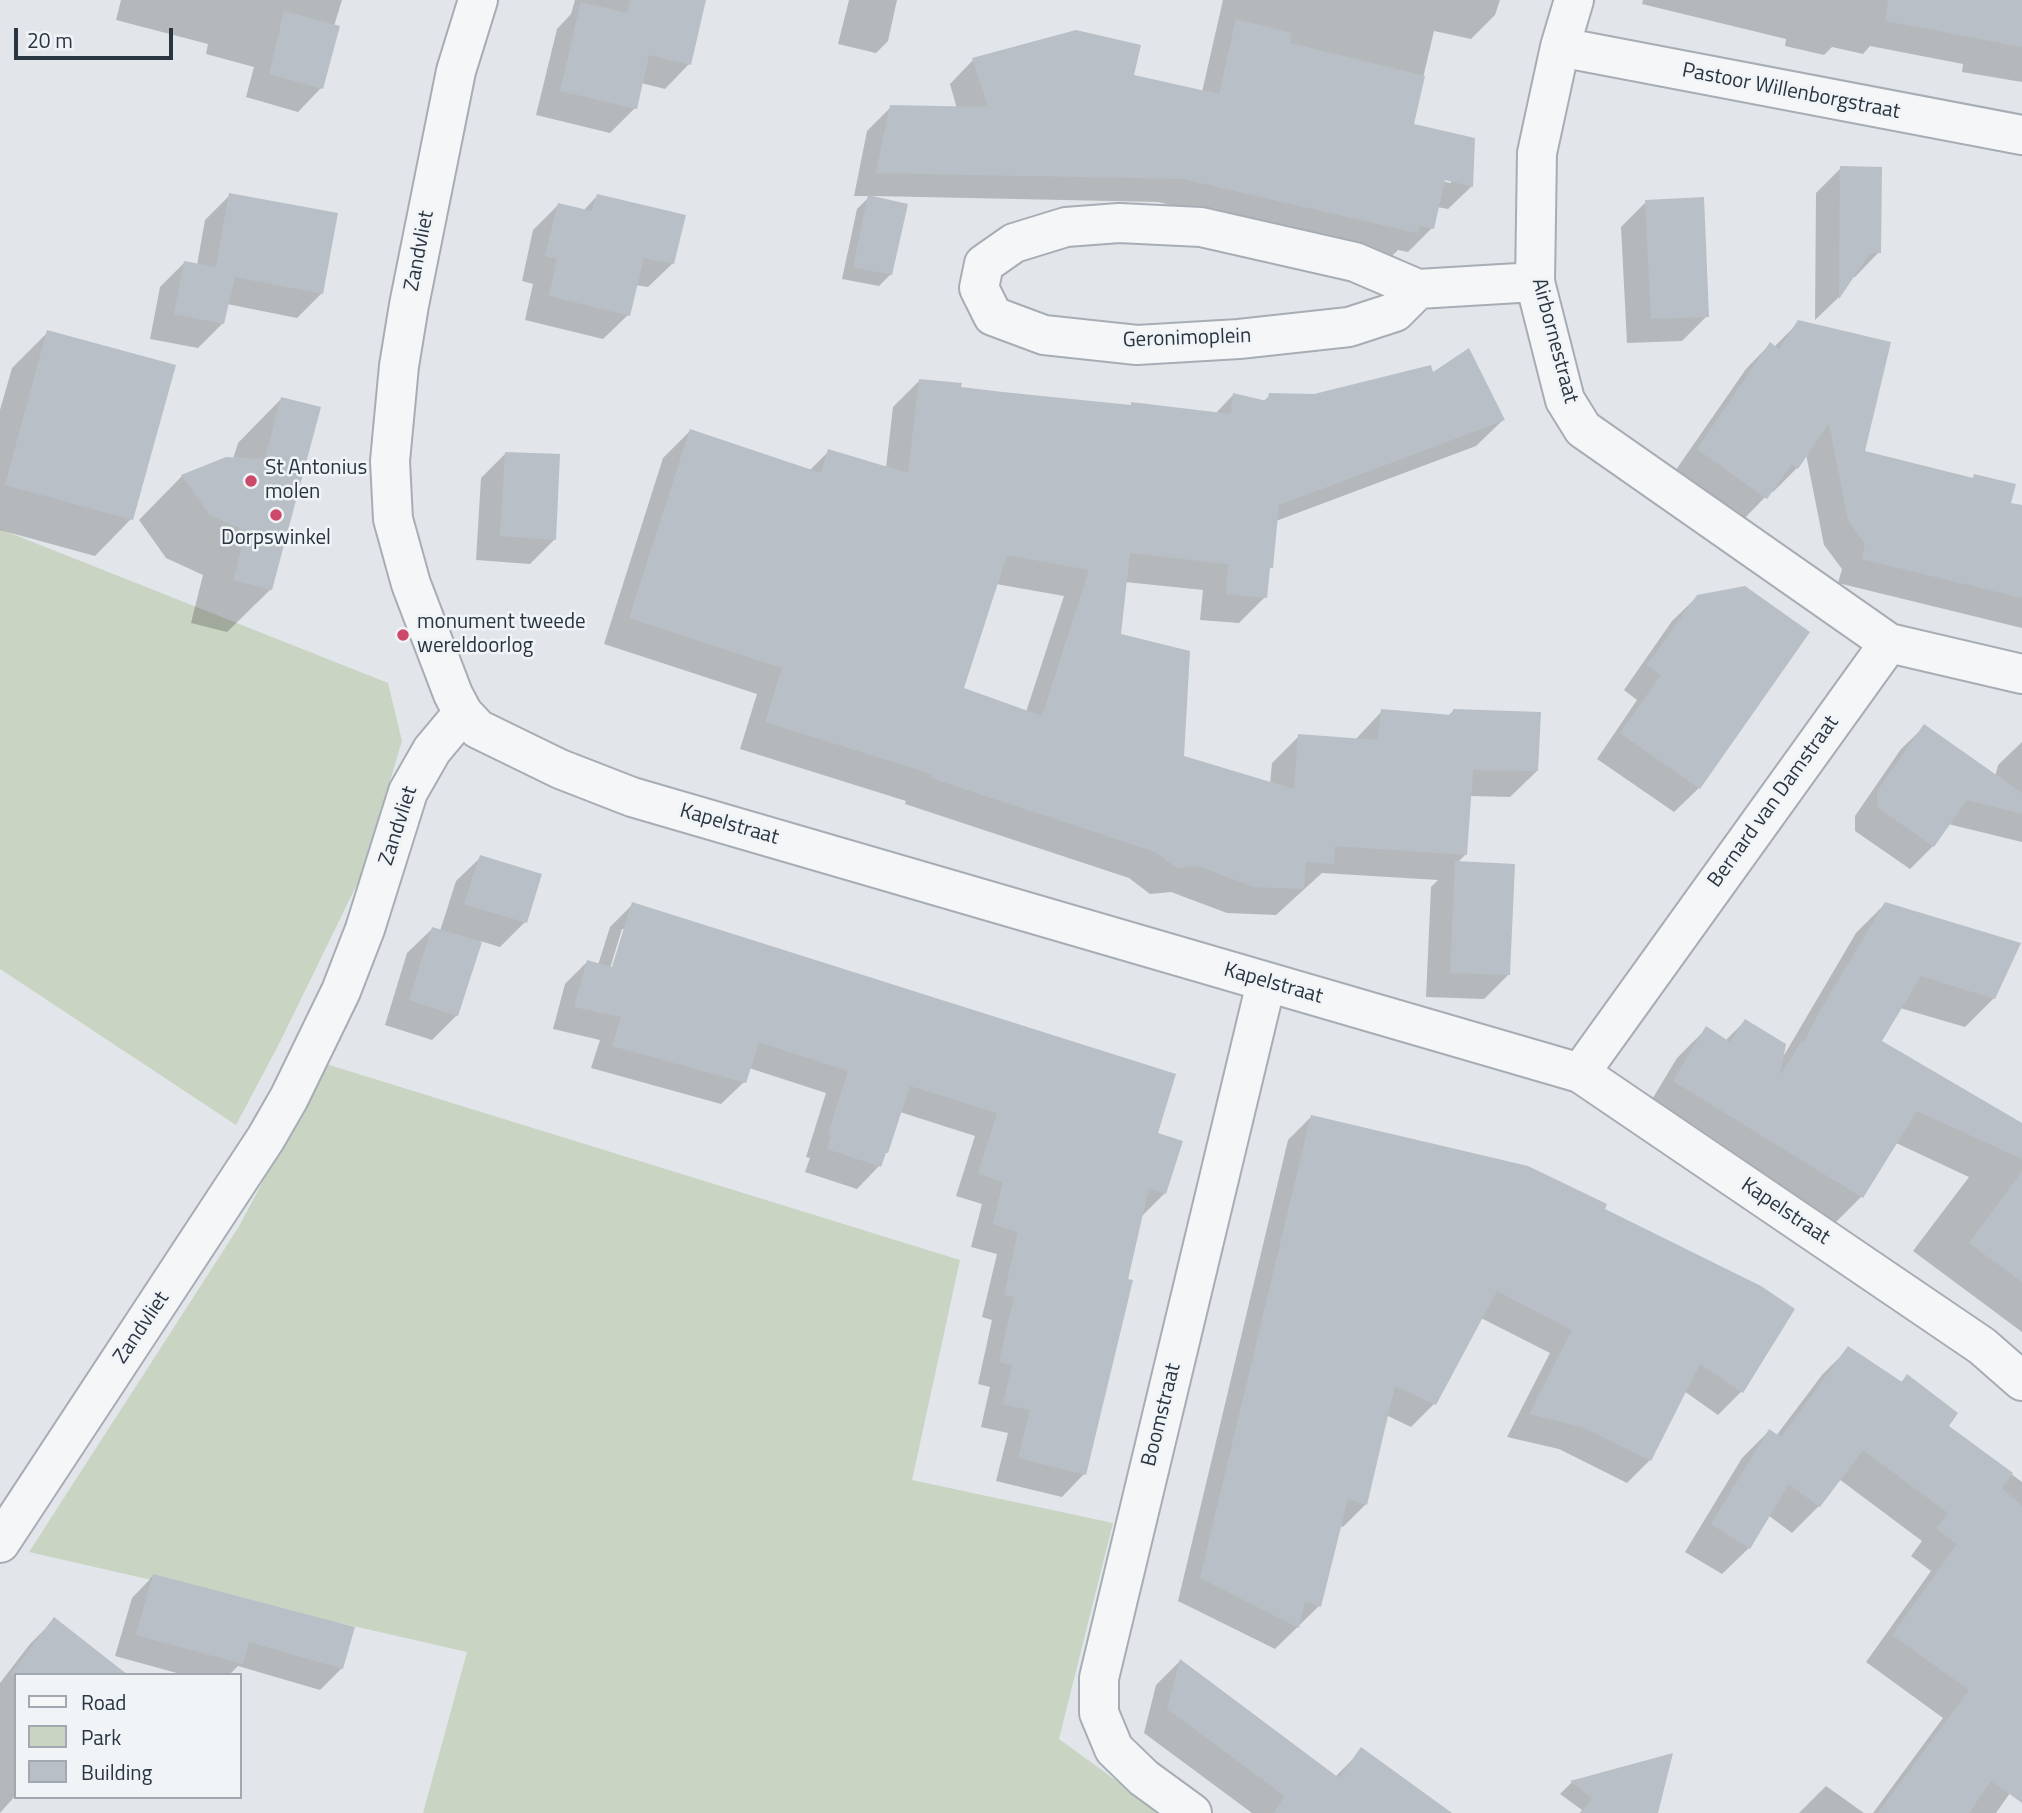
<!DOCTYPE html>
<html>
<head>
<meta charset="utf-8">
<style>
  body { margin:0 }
  #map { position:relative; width:2022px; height:1813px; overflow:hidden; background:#e2e6ea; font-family:"Titillium Web",sans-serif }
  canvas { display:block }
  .legend { position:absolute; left:14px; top:1673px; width:228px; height:126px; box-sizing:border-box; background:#f1f4f7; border:2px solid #a1a8af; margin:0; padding:9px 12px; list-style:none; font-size:21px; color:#2a3542 }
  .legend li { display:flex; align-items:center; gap:14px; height:35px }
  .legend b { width:35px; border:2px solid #a1a8af }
  .scale { position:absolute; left:14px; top:28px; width:159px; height:32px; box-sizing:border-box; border:4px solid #2a3542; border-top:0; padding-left:9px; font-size:21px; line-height:24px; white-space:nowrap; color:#2a3542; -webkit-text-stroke:5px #f1f4f7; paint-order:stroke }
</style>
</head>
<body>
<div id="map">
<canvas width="2022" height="1813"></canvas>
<ul class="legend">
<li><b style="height:9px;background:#f4f6f8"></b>Road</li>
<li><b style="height:19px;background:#c9d4c3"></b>Park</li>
<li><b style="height:19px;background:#b9bfc7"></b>Building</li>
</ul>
<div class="scale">20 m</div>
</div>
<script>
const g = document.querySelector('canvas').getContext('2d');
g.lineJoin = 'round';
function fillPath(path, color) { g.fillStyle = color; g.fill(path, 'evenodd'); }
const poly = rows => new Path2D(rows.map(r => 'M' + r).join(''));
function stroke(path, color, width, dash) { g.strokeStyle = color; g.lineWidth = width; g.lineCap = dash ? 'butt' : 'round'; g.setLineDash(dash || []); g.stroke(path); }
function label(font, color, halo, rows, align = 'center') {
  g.font = font + ' "Titillium Web",sans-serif'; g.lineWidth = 5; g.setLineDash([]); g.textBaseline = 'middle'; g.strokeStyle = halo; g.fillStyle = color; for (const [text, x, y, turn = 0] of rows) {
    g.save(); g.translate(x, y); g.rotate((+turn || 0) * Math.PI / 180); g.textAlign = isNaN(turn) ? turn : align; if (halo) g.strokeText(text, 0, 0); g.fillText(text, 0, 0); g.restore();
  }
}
fillPath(poly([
  [0,529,388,683,402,741,362,874,280,1042,236,1125,0,969],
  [326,1064,960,1260,912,1480,1113,1523,1059,1739,1161,1813,423,1813,467,1652,29,1552,238,1228]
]), '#c9d4c3');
fillPath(poly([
  [121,0,342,0,334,26,321,88,298,112,246,97,254,67,206,54,208,44,116,20],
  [575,0,686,0,689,64,665,89,641,83,635,108,610,133,536,115,557,29,571,14],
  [849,0,897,0,888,41,876,53,838,44],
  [1223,0,1500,0,1495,15,1471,39,1434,31,1412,125,1472,186,1448,209,1437,207,1432,228,1408,252,1398,250,1392,256,1158,202,873,196,891,274,879,286,842,279,857,209,870,196,854,196,867,131,891,107,957,109,950,84,973,60,1131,76,1202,92],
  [1436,180,1451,180,1451,183],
  [1643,0,2022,0,2022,82,1962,72,1963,64,1870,46,1863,54,1832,47,1824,55,1785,46,1786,39,1642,4],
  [1841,168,1879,252,1855,277,1852,277,1838,298,1815,320,1816,193],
  [230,195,322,293,297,318,227,304,223,323,198,348,150,339,160,287,184,263,197,265,205,220],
  [597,196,673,263,648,287,635,285,628,315,603,339,525,320,533,284,522,281,533,230,558,205,583,211],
  [1646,202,1707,316,1682,341,1627,343,1621,227],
  [1799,322,1863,452,1972,479,1975,476,2009,504,2022,507,2022,628,1838,583,1842,569,1824,545,1806,454,1797,468,1773,492,1771,491,1741,522,1673,474,1746,369,1770,344,1774,347],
  [48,332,131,519,95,556,0,530,0,410,12,368],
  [1433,375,1503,420,1476,446,1276,521,1271,567,1268,571,1265,597,1239,623,1200,620,1203,590,1125,582,1119,635,1182,758,1270,784,1272,763,1299,736,1355,740,1382,711,1447,717,1453,711,1537,771,1510,797,1470,796,1466,854,1457,863,1509,974,1484,999,1426,997,1431,887,1438,880,1322,873,1276,915,1227,913,1171,892,1150,894,1129,878,905,804,906,801,740,749,757,694,604,644,663,458,690,431,809,471,829,451,886,468,893,407,919,381,959,389,1129,407,1132,403,1215,414,1233,395,1263,402,1270,395,1315,396],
  [996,584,1064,596,1026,712,961,689],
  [281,399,271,589,227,632,191,623,203,575,166,558,139,520,182,476,233,459,238,443],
  [506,453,555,539,530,564,476,560,481,478],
  [1698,596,1699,788,1674,812,1597,759,1637,700,1624,690,1672,621],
  [1925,726,1995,777,1998,765,2022,742,2022,842,1948,824,1933,846,1910,869,1855,831,1855,816,1901,749],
  [481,857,525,922,500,947,480,941,457,1015,432,1040,385,1025,407,953,432,929,440,931,456,881],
  [633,904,1156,1134,1165,1193,1142,1216,1084,1474,1062,1497,996,1481,1008,1433,981,1427,990,1387,978,1384,992,1320,982,1317,997,1254,971,1247,982,1204,956,1196,975,1136,900,1112,879,1166,857,1189,805,1172,810,1158,806,1157,826,1093,749,1068,744,1082,721,1104,591,1068,600,1040,553,1029,565,984,587,962,598,965,610,927],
  [622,929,626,929,611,976,608,975],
  [1885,904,1994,998,1965,1027,1900,1008,1879,1041,2022,1125,2022,1332,1913,1251,1969,1177,1896,1143,1862,1196,1833,1225,1645,1111,1677,1058,1706,1029,1725,1041,1745,1021,1783,1057,1856,933],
  [1311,1117,1602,1209,1792,1310,1741,1392,1718,1415,1684,1391,1650,1460,1627,1483,1559,1449,1507,1437,1550,1353,1481,1318,1434,1404,1411,1427,1386,1415,1366,1504,1343,1527,1340,1526,1319,1606,1275,1649,1178,1601,1288,1140],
  [1849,1348,1900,1383,1907,1376,1947,1426,2022,1482,2022,1776,1996,1813,1873,1813,1943,1718,1866,1662,1931,1571,1911,1556,1922,1541,1839,1479,1819,1506,1792,1533,1768,1515,1749,1548,1722,1574,1685,1552,1742,1458,1769,1431,1776,1436,1822,1375],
  [153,1576,342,1668,320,1690,238,1666,229,1675,184,1675,115,1656,132,1598],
  [54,1620,16,1675,16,1795,0,1813,0,1683,30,1644],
  [1180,1661,1335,1777,1362,1750,1449,1813,1252,1813,1144,1733,1156,1685],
  [1671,1756,1656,1813,1580,1813,1582,1810,1560,1794,1571,1783],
  [1826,1786,1864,1813,1799,1813]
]), '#0003');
fillPath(poly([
  [630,0,706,0,691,65,649,55,637,109,560,91,581,2,627,13],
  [1888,0,2022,0,2022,47,1886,21],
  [284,11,340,26,323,89,269,74],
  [1236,19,1292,33,1290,43,1425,76,1414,124,1475,138,1473,187,1445,180,1434,229,1419,226,1417,233,1183,179,876,173,890,105,988,107,972,58,1076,30,1141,45,1134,75,1219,94],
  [1840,166,1882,167,1881,253,1870,253,1839,299],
  [229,193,338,213,323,294,235,277,224,324,174,314,184,261,216,267],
  [597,194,686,215,674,264,644,258,630,316,549,296,557,259,545,256,558,203,592,211],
  [868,195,908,204,892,275,853,267],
  [1704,197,1709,317,1651,319,1645,200],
  [1798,320,1891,342,1865,451,1973,478,1974,474,2016,484,2011,503,2022,505,2022,598,1862,559,1865,544,1848,520,1829,423,1798,469,1792,464,1767,499,1697,449,1770,342,1779,349],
  [47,330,176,365,133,520,5,485],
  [1469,348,1505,420,1279,505,1273,568,1270,568,1267,598,1226,594,1228,564,1130,553,1121,634,1190,651,1184,756,1294,789,1298,734,1378,740,1381,709,1452,715,1453,709,1541,712,1538,771,1473,770,1467,855,1335,846,1334,864,1306,862,1304,889,1254,887,1198,866,1177,868,1155,852,931,778,932,774,765,722,782,668,629,618,690,429,821,473,828,449,908,473,919,379,962,383,961,387,1003,392,1131,405,1131,402,1231,414,1233,393,1267,401,1269,393,1314,394,1431,365,1433,372],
  [1007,555,1089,570,1042,716,964,688],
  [281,397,321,407,272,590,233,580,246,531,210,515,181,475,226,457,265,459],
  [505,452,560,454,556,540,500,536],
  [1745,586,1810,632,1700,789,1620,733,1661,675,1647,665,1697,595],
  [1924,724,2022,793,2022,814,1967,800,1934,847,1877,807,1877,791],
  [480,855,542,874,527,923,464,904],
  [1455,861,1515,864,1510,975,1450,973],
  [632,902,1176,1074,1158,1133,1183,1141,1166,1194,1149,1188,1128,1279,1133,1280,1086,1475,1018,1458,1030,1410,1003,1404,1012,1365,999,1362,1014,1297,1004,1295,1018,1232,993,1224,1003,1182,978,1173,997,1113,910,1086,888,1153,886,1153,881,1167,827,1149,831,1136,828,1134,848,1071,759,1042,746,1083,612,1046,621,1017,574,1007,587,960,612,967],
  [1885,902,2021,943,1995,999,1921,976,1882,1041,2022,1123,2022,1159,1917,1111,1863,1198,1673,1081,1706,1026,1730,1042,1745,1019,1786,1044,1780,1076,1802,1040,1804,1042,1818,1014],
  [432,927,482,942,458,1016,409,1000],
  [1311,1115,1528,1166,1607,1204,1605,1209,1761,1286,1795,1309,1743,1393,1700,1364,1651,1461,1582,1427,1529,1414,1572,1330,1497,1291,1436,1405,1395,1386,1367,1505,1348,1499,1321,1607,1305,1602,1299,1628,1200,1578],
  [2022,1171,2022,1282,1969,1243],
  [1848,1346,1902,1382,1907,1374,1958,1413,1949,1426,2013,1473,2002,1488,2022,1506,2022,1803,1991,1781,1969,1813,1878,1813,1969,1690,1892,1635,1957,1544,1936,1528,1948,1513,1863,1450,1820,1507,1789,1484,1750,1549,1711,1524,1769,1429,1781,1437],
  [153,1574,355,1627,343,1669,249,1642,243,1664,136,1635],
  [54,1617,128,1675,10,1675],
  [1180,1659,1339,1778,1361,1747,1452,1813,1273,1813,1285,1796,1167,1709],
  [1673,1753,1658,1813,1581,1813,1592,1798,1570,1781]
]), '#b9bfc7');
const street = poly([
  [478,0,456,71,409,305,399,366,390,461,393,519,411,584,453,694,463,713,478,729,560,769,632,797,1580,1073,1982,1346,2022,1381],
  [1574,0,1560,47,1537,153,1535,282,1565,400,1583,429,1889,643],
  [1560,47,2022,135],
  [1418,289,1395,312,1349,327,1239,339,1137,345,1044,335,993,316,979,288,984,264,1014,243,1066,227,1119,223,1201,227,1355,262,1418,289,1535,282],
  [1580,1073,1889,643,2022,674],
  [0,1543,266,1138,289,1098,341,991,365,929,408,792,432,750,463,713],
  [1192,1813,1144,1778,1114,1749,1099,1713,1099,1678,1266,983]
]);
stroke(street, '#a7adb4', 42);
stroke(street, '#f4f6f8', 38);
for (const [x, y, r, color] of [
  [251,481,7,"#cd4969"],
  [276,515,7,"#cd4969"],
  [403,635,7,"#cd4969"]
]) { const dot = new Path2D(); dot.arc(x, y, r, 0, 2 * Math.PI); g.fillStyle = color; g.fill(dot); stroke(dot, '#f1f4f7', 2.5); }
label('21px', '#2a3542', '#f1f4f7', [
  ["Pastoor Willenborgstraat",1791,92,11],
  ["Zandvliet",420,251,-79],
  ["Geronimoplein",1187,339,-2],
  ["Airbornestraat",1554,341,75],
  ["Bernard van Damstraat",1774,802,-54],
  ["Kapelstraat",729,825,16],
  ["Zandvliet",399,826,-72],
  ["Kapelstraat",1273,984,16],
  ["Kapelstraat",1785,1212,34],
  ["Zandvliet",142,1328,-56],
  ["Boomstraat",1162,1415,-76]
]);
label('21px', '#2a3542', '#f1f4f7', [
  ["St Antonius",265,469],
  ["molen",265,493],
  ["Dorpswinkel",276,539,"center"],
  ["monument tweede",417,623],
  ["wereldoorlog",417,647]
], 'left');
</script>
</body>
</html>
